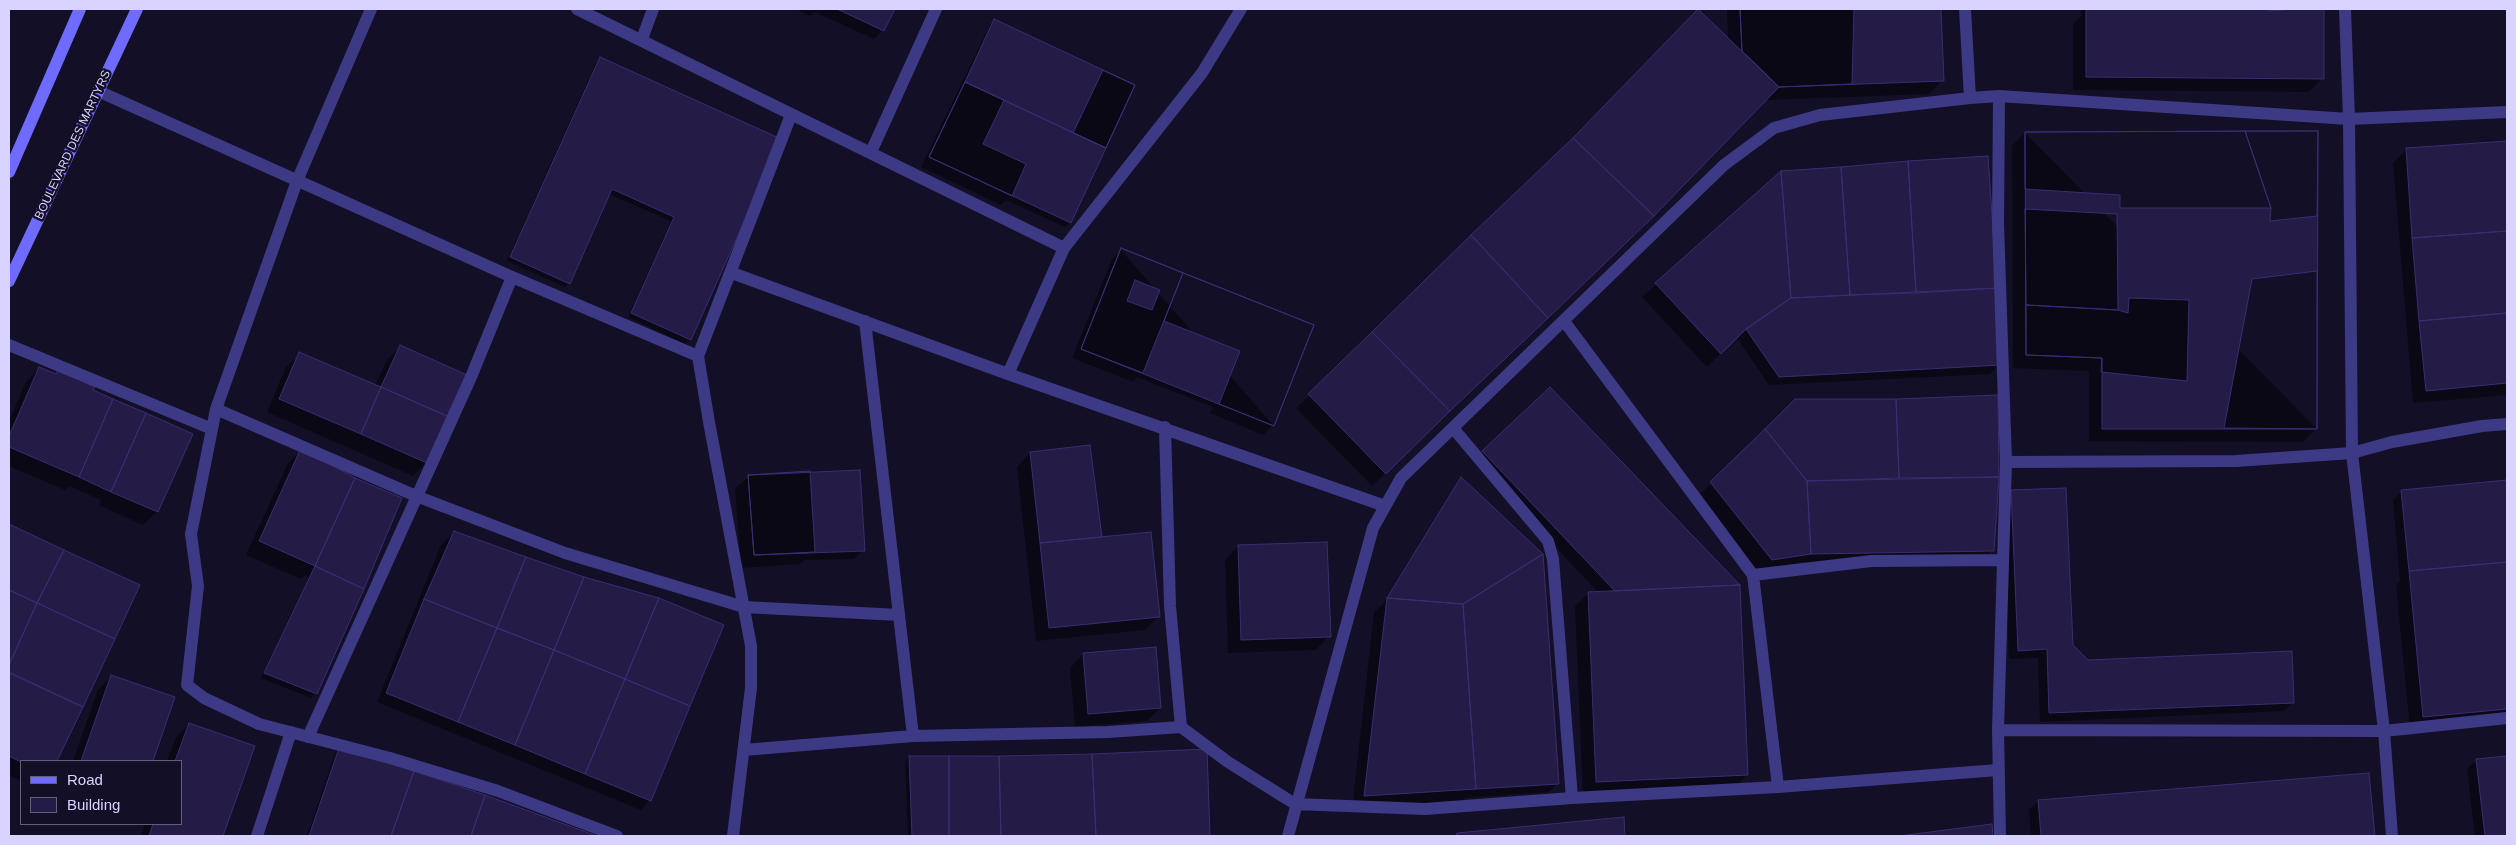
<!DOCTYPE html>
<html>
<head>
<meta charset="utf-8">
<style>
  body { margin:0 }
  #map { position:relative; width:2516px; height:845px; overflow:hidden; background:#130f26; font-family:Arial,sans-serif }
  canvas { display:block }
  .frame { position:absolute; inset:0; border:10px solid #d9d4ff; pointer-events:none }
  .legend { position:absolute; left:20px; top:760px; width:162px; height:65px; box-sizing:border-box; background:#130f26; border:1px solid #625e7d; margin:0; padding:6px 9px; list-style:none; font-size:15px; color:#d9d4ff }
  .legend li { display:flex; align-items:center; gap:10px; height:25px }
  .legend b { width:25px; border:1px solid #625e7d }
</style>
</head>
<body>
<div id="map">
<canvas width="2516" height="845"></canvas>
<div class="frame"></div>
<ul class="legend">
<li><b style="height:6px;background:#6f6bff"></b>Road</li>
<li><b style="height:14px;background:#241b47"></b>Building</li>
</ul>
</div>
<script>
const g = document.querySelector('canvas').getContext('2d');
g.lineJoin = 'round';
function fillPath(path, color) { g.fillStyle = color; g.fill(path, 'evenodd'); }
const poly = rows => new Path2D(rows.map(r => 'M' + r).join(''));
function stroke(path, color, width, dash) { g.strokeStyle = color; g.lineWidth = width; g.lineCap = dash ? 'butt' : 'round'; g.setLineDash(dash || []); g.stroke(path); }
function label(font, color, halo, rows, align = 'center') {
  g.font = font + ' Arial,sans-serif'; g.lineWidth = 4.5; g.setLineDash([]); g.textBaseline = 'middle'; g.strokeStyle = halo; g.fillStyle = color; for (const [text, x, y, turn = 0] of rows) {
    g.save(); g.translate(x, y); g.rotate((+turn || 0) * Math.PI / 180); g.textAlign = isNaN(turn) ? turn : align; if (halo) g.strokeText(text, 0, 0); g.fillText(text, 0, 0); g.restore();
  }
}
fillPath(poly([
  [795,9,893,9,883,30,874,39,815,12,810,16],
  [1727,9,1940,9,1943,80,1929,94,1765,100,1639,229,1372,486,1296,408,1728,39],
  [2081,9,2322,9,2322,78,2309,92,2073,90,2073,24,2081,16],
  [994,20,1134,86,1070,223,1065,227,1006,200,1001,205,921,167,990,25],
  [600,59,780,139,690,339,685,344,628,317,671,221,609,194,569,283,565,287,507,261,596,63],
  [2025,133,2316,428,2303,442,2089,441,2089,371,2013,368,2012,146],
  [2507,143,2507,395,2413,403,2393,163,2406,150],
  [1782,173,1999,365,1990,374,1769,385,1737,338,1707,367,1642,297],
  [1778,309,1741,334,1740,332],
  [1121,250,1273,425,1263,435,1210,413,1213,407,1137,377,1133,382,1072,358,1112,259],
  [400,347,426,462,413,476,267,412,286,367,300,354,375,386,387,360],
  [39,368,55,375,58,372,92,391,191,434,157,512,143,525,99,505,101,500,69,486,65,490,9,466,9,421,26,382],
  [1550,388,1747,775,1734,788,1583,795,1575,606,1589,593,1599,593,1474,461],
  [1996,396,1998,477,1993,550,1983,559,1800,562,1796,567,1758,573,1698,496,1795,400,1896,400],
  [302,450,354,479,316,693,311,698,261,678,309,577,305,575,301,579,246,555,288,463],
  [1030,453,1101,538,1158,617,1145,630,1036,641,1017,467],
  [859,471,863,550,854,559,805,560,800,564,741,568,735,489,749,476],
  [1461,479,1558,783,1549,792,1465,798,1461,802,1352,809,1374,612,1383,604],
  [2507,481,2507,721,2410,729,2396,585,2400,581,2393,500,2402,491],
  [2012,491,2072,646,2088,662,2293,702,2284,711,2040,722,2038,658,2009,659,2002,501],
  [9,525,139,586,56,761,21,761,21,781,9,775],
  [454,532,650,800,641,810,377,702,441,545],
  [1238,546,1329,636,1316,650,1228,653,1225,560],
  [1083,654,1160,708,1147,721,1075,727,1070,668],
  [111,677,173,697,152,761,73,761,98,690],
  [189,724,254,747,222,836,141,836,145,824,181,824,181,761,167,761,176,737],
  [341,747,485,796,594,836,307,836,336,751],
  [1205,751,1209,836,908,836,905,762,909,757],
  [2507,757,2507,836,2475,836,2467,769,2477,760],
  [2368,774,2373,836,2031,836,2029,810,2038,801],
  [1623,818,1625,836,1456,836,1457,834],
  [1990,825,1992,836,1909,836]
]), '#0007');
const building = poly([
  [837,9,895,9,884,31,837,9],
  [1698,9,1779,87,1654,216,1573,138,1698,9],
  [1740,9,1854,9,1852,84,1779,87,1742,51,1740,9],
  [1740,9,1941,9,1944,81,1779,87,1742,51,1740,9],
  [2086,9,2324,9,2324,79,2086,77,2086,9],
  [2268,9,2293,9,2269,11,2268,9],
  [994,19,1135,85,1106,148,965,82,994,19],
  [600,57,781,139,691,340,631,313,674,217,612,189,570,284,510,257,600,57],
  [1103,70,1135,85,1106,148,1073,133,1103,70],
  [965,82,1106,148,1071,223,929,157,965,82],
  [965,82,1004,100,983,144,1026,164,1012,196,929,157,965,82],
  [2245,131,2318,131,2317,216,2270,221,2271,208,2245,131],
  [2245,131,2271,208,2120,208,2120,195,2025,189,2025,132,2245,131],
  [2318,131,2317,429,2102,429,2102,358,2026,355,2025,132,2318,131],
  [1573,138,1654,216,1548,318,1471,235,1573,138],
  [2507,141,2507,231,2412,238,2406,148,2507,141],
  [1988,156,1997,288,1916,293,1908,161,1988,156],
  [1908,161,1916,293,1850,295,1841,167,1908,161],
  [1841,167,1850,295,1791,298,1781,171,1841,167],
  [1781,171,1791,298,1746,329,1721,354,1655,283,1781,171],
  [2025,209,2117,214,2118,310,2026,305,2025,209],
  [2507,231,2507,313,2419,321,2412,238,2507,231],
  [1471,235,1548,318,1450,411,1372,332,1471,235],
  [1121,248,1314,325,1274,426,1081,349,1121,248],
  [1121,248,1183,273,1143,373,1081,349,1121,248],
  [2317,271,2317,429,2224,428,2252,279,2317,271],
  [1183,273,1314,325,1274,426,1219,404,1240,351,1164,321,1183,273],
  [1135,280,1160,290,1152,310,1127,301,1135,280],
  [1997,288,2001,365,1779,377,1746,329,1791,298,1997,288],
  [2129,298,2189,300,2187,381,2101,372,2102,358,2026,355,2026,305,2118,310,2128,313,2129,298],
  [2507,313,2507,383,2426,391,2419,321,2507,313],
  [1372,332,1450,411,1386,474,1308,394,1372,332],
  [400,345,467,375,449,417,381,387,400,345],
  [299,352,381,387,361,434,279,399,299,352],
  [39,367,56,374,58,370,95,387,93,390,113,399,79,477,9,447,9,436,39,367],
  [381,387,449,417,427,463,361,434,381,387],
  [1550,387,1740,585,1615,591,1482,451,1550,387],
  [1998,395,1999,477,1899,478,1896,399,1998,395],
  [113,399,146,413,111,492,79,477,113,399],
  [1795,399,1896,399,1899,478,1807,481,1765,429,1795,399],
  [146,413,193,434,158,512,111,492,146,413],
  [1765,429,1807,481,1811,554,1772,560,1710,482,1765,429],
  [1090,445,1102,537,1040,543,1030,452,1090,445],
  [301,448,355,478,315,566,259,541,301,448],
  [860,470,865,551,754,555,748,475,860,470],
  [810,471,815,552,754,555,748,475,810,471],
  [1461,477,1543,554,1463,604,1387,598,1461,477],
  [1999,477,1994,551,1811,554,1807,481,1999,477],
  [355,478,402,498,364,589,315,566,355,478],
  [2507,480,2507,562,2409,571,2401,490,2507,480],
  [2066,488,2073,645,2088,660,2292,651,2294,703,2049,713,2047,649,2018,651,2011,490,2066,488],
  [9,524,64,550,37,603,9,590,9,524],
  [454,531,526,557,497,628,424,599,454,531],
  [1151,532,1160,617,1049,628,1040,543,1151,532],
  [1327,542,1331,637,1241,640,1238,545,1327,542],
  [64,550,140,585,115,639,37,603,64,550],
  [1543,554,1559,784,1476,789,1463,604,1543,554],
  [526,557,584,577,554,650,497,628,526,557],
  [2507,562,2507,709,2423,717,2409,571,2507,562],
  [315,566,364,589,317,694,264,673,315,566],
  [584,577,659,598,625,679,554,650,584,577],
  [1740,585,1748,775,1596,782,1588,592,1740,585],
  [9,590,37,603,9,665,9,590],
  [659,598,724,625,690,706,625,679,659,598],
  [1387,598,1463,604,1476,789,1364,796,1387,598],
  [424,599,497,628,458,722,386,693,424,599],
  [37,603,115,639,83,707,9,672,9,665,37,603],
  [497,628,554,650,515,745,458,722,497,628],
  [1156,647,1161,708,1088,714,1083,653,1156,647],
  [554,650,625,679,585,774,515,745,554,650],
  [9,673,83,707,57,761,21,762,9,756,9,673],
  [111,675,175,697,153,761,81,761,111,675],
  [625,679,690,706,651,801,585,774,625,679],
  [189,723,255,746,223,836,149,836,153,824,181,824,181,761,175,761,189,723],
  [340,745,414,771,391,836,309,836,340,745],
  [1207,749,1210,836,1096,836,1092,754,1207,749],
  [1092,754,1096,836,1001,836,999,756,1092,754],
  [909,756,949,756,949,836,912,836,909,756],
  [949,756,999,756,1001,836,949,836,949,756],
  [2507,756,2507,836,2485,836,2476,759,2507,756],
  [414,771,485,795,471,836,391,836,414,771],
  [2369,773,2375,836,2041,836,2038,800,2369,773],
  [485,795,597,836,471,836,485,795],
  [1624,817,1625,836,1456,836,1457,833,1624,817],
  [1992,824,1993,836,1899,836,1992,824]
]);
fillPath(building, '#241b47');
stroke(building, '#3b2d73', 1);
stroke(poly([
  [371,9,297,181,216,409,191,534,198,586,187,685,204,698,259,724,390,758,498,791,617,836],
  [577,9,1064,248],
  [1965,9,1970,98,1999,96,2349,119,2507,112],
  [2345,9,2349,119,2352,453,2384,731,2392,836],
  [642,39,653,9],
  [98,91,512,277,698,356],
  [1999,96,1998,224,2006,462,1998,730,2000,836],
  [871,152,936,9],
  [732,273,1008,374,1385,506],
  [865,321,913,736],
  [1564,321,1753,575,1778,787],
  [9,345,212,429],
  [1008,374,1064,248,1202,73,1241,9],
  [216,409,416,496,565,553,744,607,899,615],
  [1165,427,1170,606,1181,727,1228,762,1295,804,1425,809,1572,798,1778,787,1998,770],
  [1453,428,1548,541,1553,559,1572,798],
  [2006,462,2236,461,2352,453,2392,442,2482,426,2507,424],
  [1753,575,1871,561,2002,560],
  [1998,730,2384,731,2507,718],
  [308,737,471,377,512,277],
  [744,750,913,736,1108,732,1181,727],
  [257,836,291,732],
  [733,836,751,688,751,646,709,422,698,356,791,115],
  [1288,836,1373,528,1401,478,1724,165,1774,128,1820,115,1970,98]
]), '#3d3a85', 12);
stroke(poly([
  [9,172,80,9],
  [9,281,137,9]
]), '#6f6bff', 12);
label('12px', '#d9d4ff', '#130f26', [
  ["BOULEVARD DES MARTYRS",73,145,-65]
]);
</script>
</body>
</html>
